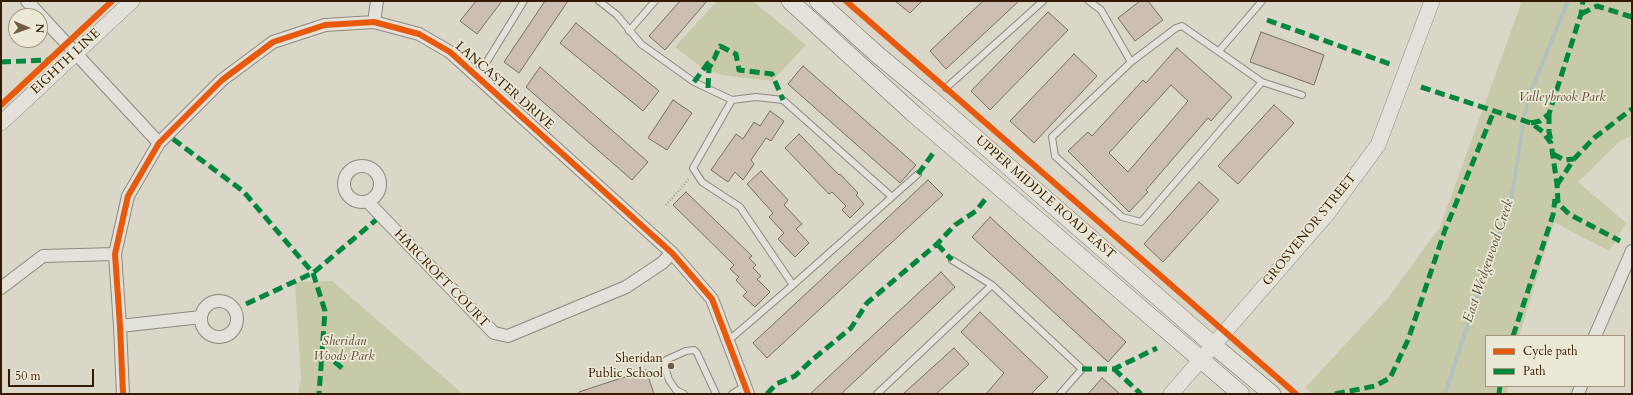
<!DOCTYPE html>
<html>
<head>
<meta charset="utf-8">
<style>
  body { margin:0 }
  #map { position:relative; width:1633px; height:395px; overflow:hidden; background:#dad6c8; font-family:Cardo,serif }
  canvas { display:block }
  .frame { position:absolute; inset:0; border:2px solid #351900; pointer-events:none }
  .legend { position:absolute; left:1485px; top:335px; width:140px; height:52px; box-sizing:border-box; background:#ece8d6; border:1px solid #a39580; margin:0; padding:5px 7px; list-style:none; font-size:12px; color:#351900 }
  .legend li { display:flex; align-items:center; gap:8px; height:20px }
  .legend b { width:20px; border:1px solid #a39580 }
  .north { position:absolute; left:8px; top:8px; width:40px; height:40px; box-sizing:border-box; background:#ece8d6; border:1px solid #a39580; border-radius:50%; rotate:92deg; font-size:11px; font-weight:700; line-height:16px; text-align:center; color:#351900 }
  .north::after { content:''; display:block; margin:auto; width:14px; height:18px; background:#6f5b46; clip-path:polygon(50% 0,100% 100%,50% 72%,0 100%) }
  .scale { position:absolute; left:8px; top:369px; width:86px; height:18px; box-sizing:border-box; border:2px solid #351900; border-top:0; padding-left:5px; font-size:12px; line-height:14px; white-space:nowrap; color:#351900; -webkit-text-stroke:3px #ece8d6; paint-order:stroke }
</style>
</head>
<body>
<div id="map">
<canvas width="1633" height="395"></canvas>
<div class="frame"></div>
<ul class="legend">
<li><b style="height:5px;background:#e8590c"></b>Cycle path</li>
<li><b style="height:5px;background:#00873e"></b>Path</li>
</ul>
<div class="north">N</div>
<div class="scale">50 m</div>
</div>
<script>
const g = document.querySelector('canvas').getContext('2d');
g.lineJoin = 'round';
function fillPath(path, color) { g.fillStyle = color; g.fill(path, 'evenodd'); }
const poly = rows => new Path2D(rows.map(r => 'M' + r).join(''));
function stroke(path, color, width, dash) { g.strokeStyle = color; g.lineWidth = width; g.lineCap = dash ? 'butt' : 'round'; g.setLineDash(dash || []); g.stroke(path); }
function label(font, color, halo, rows, align = 'center') {
  g.font = font + ' Cardo,serif'; g.lineWidth = 3.5; g.setLineDash([]); g.textBaseline = 'middle'; g.strokeStyle = halo; g.fillStyle = color; for (const [text, x, y, turn = 0] of rows) {
    g.save(); g.translate(x, y); g.rotate((+turn || 0) * Math.PI / 180); g.textAlign = isNaN(turn) ? turn : align; if (halo) g.strokeText(text, 0, 0); g.fillText(text, 0, 0); g.restore();
  }
}
fillPath(poly([
  [717,1,753,1,806,45,772,81,722,75,702,68,675,47],
  [1522,1,1632,1,1632,135,1619,142,1578,182,1626,223,1609,251,1554,222,1519,336,1486,336,1486,386,1508,386,1507,394,1313,394,1305,388,1388,298,1440,227],
  [332,281,463,394,298,394,301,378,295,282]
]), '#c7c9a9');
stroke(poly([
  [1525,115,1528,98,1568,1],
  [1445,394,1487,266,1510,206,1523,126]
]), '#aec1c1', 3.5);
const building = poly([
  [476,1,502,1,477,34,460,21,476,1],
  [545,1,568,1,519,73,504,62,545,1],
  [680,1,707,1,665,50,649,36,680,1],
  [895,1,922,1,910,13,895,1],
  [983,1,1019,1,946,69,930,51,983,1],
  [1140,1,1148,1,1163,20,1135,41,1118,18,1140,1],
  [1048,12,1068,30,990,110,971,91,1048,12],
  [576,23,659,91,643,111,560,43,576,23],
  [1261,32,1324,55,1314,85,1250,62,1261,32],
  [1177,48,1232,97,1211,121,1208,118,1146,190,1148,192,1129,212,1068,151,1088,132,1092,136,1143,80,1146,83,1177,48],
  [1171,85,1188,101,1128,172,1109,153,1171,85],
  [1074,54,1097,76,1034,143,1010,121,1074,54],
  [803,66,916,165,900,183,788,84,803,66],
  [540,67,648,162,632,180,526,87,540,67],
  [673,100,692,113,667,150,648,138,673,100],
  [1274,105,1294,123,1238,184,1218,166,1274,105],
  [770,111,784,121,771,141,766,138,751,160,754,164,743,180,735,172,728,182,711,170,736,134,743,139,754,122,760,126,770,111],
  [799,134,839,175,840,174,858,193,856,195,864,204,850,218,842,210,846,206,832,192,829,194,785,148,799,134],
  [761,171,788,200,784,205,802,224,796,229,809,243,795,257,778,239,784,233,769,217,773,213,747,184,761,171],
  [928,180,943,195,767,358,753,343,928,180],
  [1199,182,1219,200,1163,262,1144,244,1199,182],
  [686,192,752,256,749,258,756,265,753,268,761,276,757,279,770,292,755,307,743,296,747,292,736,280,739,277,730,269,734,265,673,205,686,192],
  [990,217,1126,342,1108,362,972,237,990,217],
  [941,272,955,287,841,394,810,394,941,272],
  [980,312,1048,377,1031,394,986,394,1004,373,961,332,980,312],
  [954,348,969,364,936,394,903,394,954,348],
  [646,370,654,394,579,394,579,392,646,370],
  [1102,378,1120,394,1088,394,1102,378]
]);
fillPath(building, '#ccbeb3');
stroke(building, '#766f63', 1);
const service = poly([
  [599,1,617,15,641,44,694,82,732,100,756,97,783,100,892,197,793,285,740,207,702,182,693,168,732,100],
  [1089,1,1101,10,1131,62],
  [629,31,655,1],
  [1219,51,1262,1],
  [478,76,524,1],
  [1262,82,1141,222,1122,217,1055,156,1052,137,1131,62,1176,28,1182,26,1262,82,1302,95],
  [946,88,1043,1],
  [892,197,918,174],
  [952,260,992,285],
  [728,341,793,285],
  [684,394,676,390,669,380,665,367,666,360,686,351,694,350,697,353,716,394],
  [732,394,745,386],
  [877,394,992,285,1082,369,1060,394]
]);
const minor = poly([
  [27,1,159,143],
  [374,22,377,1],
  '344 184a18 18 0 1 1 36 0a18 18 0 1 1-36 0Z',
  [367,201,494,333,508,336,626,287,662,263,672,253],
  [1,288,43,256,115,254],
  '201 319a18 18 0 1 1 36 0a18 18 0 1 1-36 0Z',
  [120,326,201,317],
  [1595,336,1632,251],
  [123,394,120,326,115,254,128,196,159,143,222,80,273,42,325,25,374,22,419,34,450,52,672,253,712,299,748,394],
  [1578,394,1581,386]
]);
const tertiary = poly([
  [1,123,132,1],
  [1171,394,1328,213,1378,145,1432,1]
]);
const secondary = poly([
  [790,1,915,115,1241,394],
  [818,1,879,56,930,98,1213,345,1272,394]
]);
stroke(service, '#8e887d', 8);
stroke(minor, '#8e887d', 14);
stroke(tertiary, '#8e887d', 16);
stroke(secondary, '#766f63', 18);
stroke(poly([
  [666,205,689,179]
]), '#a29d94', 2, [1, 2]);
stroke(service, '#e3e1da', 6);
stroke(minor, '#e3e1da', 12);
stroke(tertiary, '#e3e1da', 15);
stroke(secondary, '#e3e1da', 17);
stroke(poly([
  [1581,14,1597,6,1632,17],
  [1267,20,1390,64],
  [1,62,49,60],
  [694,82,708,63,714,59,720,46,736,54,739,70,772,74,783,100],
  [1421,87,1531,123,1543,132,1551,143,1557,184,1558,203,1569,214,1620,241],
  [708,88,709,68,713,61],
  [1549,114,1549,132,1551,140],
  [1531,123,1540,121,1549,114,1581,14,1583,1],
  [173,139,243,191,313,273,325,311,319,394],
  [1553,154,1564,160,1574,159],
  [918,174,934,152],
  [1557,185,1574,159,1594,138,1632,109],
  [937,244,952,260],
  [246,304,313,273,376,220],
  [1513,336,1553,215,1555,199],
  [323,352,342,368],
  [1082,369,1114,369,1157,348],
  [1114,369,1141,394],
  [767,394,776,384,795,376,812,360,851,328,867,303,937,244,955,225,976,211,987,197],
  [1335,394,1375,386,1390,378,1408,340,1445,230,1494,111],
  [1499,394,1500,386]
]), '#00873e', 5, [10, 5]);
stroke(poly([
  [846,1,1296,394],
  [1,105,112,1],
  [123,394,120,326,115,254,128,196,159,143,222,80,273,42,325,25,374,22,419,34,450,52,672,253,712,299,748,394]
]), '#e8590c', 6);
for (const [x, y, r, color] of [
  [671,366,4,"#6f5b46"]
]) { const dot = new Path2D(); dot.arc(x, y, r, 0, 2 * Math.PI); g.fillStyle = color; g.fill(dot); stroke(dot, '#ece8d6', 1.5); }
label('13px', '#351900', '#ece8d6', [
  ["EIGHTH LINE",66,62,-43],
  ["LANCASTER DRIVE",504,86,41],
  ["UPPER MIDDLE ROAD EAST",1045,198,41],
  ["GROSVENOR STREET",1310,230,-51],
  ["HARCROFT COURT",441,279,46]
]);
label('italic 13px', '#5c4b2b', '#ece8d6', [
  ["Valleybrook Park",1562,98],
  ["Sheridan",344,342],
  ["Woods Park",344,357]
]);
label('13px', '#351900', '#ece8d6', [
  ["Sheridan",663,359],
  ["Public School",663,374]
], 'right');
label('italic 14px', '#544939', '#ece8d6', [
  ["East Wedgewood Creek",1489,261,-71]
]);
</script>
</body>
</html>
